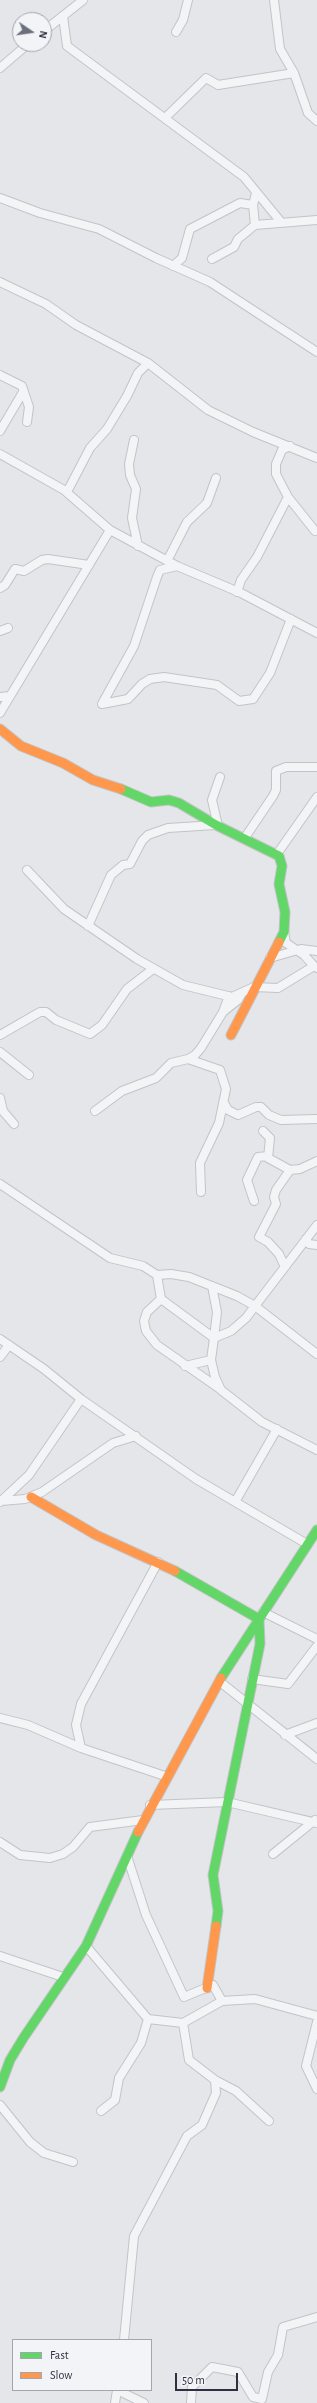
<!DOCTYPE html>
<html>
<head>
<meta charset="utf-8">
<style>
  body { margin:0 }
  #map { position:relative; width:317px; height:2403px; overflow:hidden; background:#e4e6e9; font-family:"Alegreya Sans",sans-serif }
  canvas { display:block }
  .legend { position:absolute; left:12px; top:2339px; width:140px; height:52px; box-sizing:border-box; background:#f2f4f7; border:1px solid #a3a6ae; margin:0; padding:5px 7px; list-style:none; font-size:12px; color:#2c3141 }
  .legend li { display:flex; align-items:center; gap:8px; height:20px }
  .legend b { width:20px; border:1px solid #a3a6ae }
  .north { position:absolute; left:12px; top:12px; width:40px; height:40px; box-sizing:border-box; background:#f2f4f7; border:1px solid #a3a6ae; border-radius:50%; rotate:103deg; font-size:11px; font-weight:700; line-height:16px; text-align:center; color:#2c3141 }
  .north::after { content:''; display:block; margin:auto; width:14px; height:18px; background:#6c707c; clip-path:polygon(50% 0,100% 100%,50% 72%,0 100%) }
  .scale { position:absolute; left:175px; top:2373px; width:63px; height:18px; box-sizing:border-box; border:2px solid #2c3141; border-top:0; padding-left:5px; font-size:12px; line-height:14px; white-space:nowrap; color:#2c3141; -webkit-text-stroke:3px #f2f4f7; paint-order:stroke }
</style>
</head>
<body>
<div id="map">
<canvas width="317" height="2403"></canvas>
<ul class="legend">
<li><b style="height:5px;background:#63d668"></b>Fast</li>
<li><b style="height:5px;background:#ff974d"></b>Slow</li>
</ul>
<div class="north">N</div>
<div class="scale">50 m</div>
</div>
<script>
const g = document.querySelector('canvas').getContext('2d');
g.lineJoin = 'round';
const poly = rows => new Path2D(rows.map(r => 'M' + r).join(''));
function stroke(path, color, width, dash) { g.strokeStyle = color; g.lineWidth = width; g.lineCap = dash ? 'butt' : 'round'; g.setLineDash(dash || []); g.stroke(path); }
const street = poly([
  [63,16,67,46,244,177,281,222],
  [44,31,83,0],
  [176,32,183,20,188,0],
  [0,68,28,44],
  [294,73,308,113,317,121],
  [165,118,206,78,218,85,294,73,280,49,274,0],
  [0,198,40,213,99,229,156,258,210,282,317,352],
  [253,205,255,225],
  [212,259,234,247,238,239,255,225,317,220],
  [173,266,182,258,190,229,240,203,253,205,256,193],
  [0,282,46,304,76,325,148,363,208,410,253,432,317,458],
  [0,375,22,386,29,407,27,422],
  [0,431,23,392],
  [134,440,129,464,130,475,136,489,132,518,138,546],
  [0,454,64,490,110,530,177,566,241,593,317,633],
  [67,492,90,448,107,429,127,396,138,373,148,363],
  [288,497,276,474,276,464,282,450,290,446],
  [167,561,187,522,207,503,216,478],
  [177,566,160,570,157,577,134,646,102,704,128,699,142,684,150,679,164,677,217,685,239,701,253,699,270,673,291,619],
  [0,588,5,585,15,569,24,571,42,560,48,559,89,565],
  [237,592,241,580,257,557,288,497,315,531],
  [0,631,8,628],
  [0,697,10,696],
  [0,713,110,530],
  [218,826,212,800,220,777],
  [244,839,273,796,276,790,276,771,286,767,317,767],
  [277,854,317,797],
  [27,870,64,909,137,959,183,985,232,997,254,987,278,988,314,966,317,968],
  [88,926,111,875,123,865,130,864,142,841,148,835,168,828,215,825],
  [284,932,286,943,304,955,314,966],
  [270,958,301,949,317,951],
  [223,1012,238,1000,242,993],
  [0,1035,40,1012,46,1012,56,1020,90,1034,102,1025,127,989,153,969],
  [0,1052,29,1075],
  [0,1098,3,1111,14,1124],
  [224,1103,228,1110,238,1115,256,1107,261,1107,269,1115,281,1120,317,1119],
  [95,1111,122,1091,156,1078,171,1063,188,1059],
  [263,1131,270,1138,268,1158,290,1170,300,1169,317,1161],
  [0,1184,110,1258,143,1266,157,1275,161,1299,214,1338,211,1360,215,1377,221,1390,262,1422,317,1450],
  [201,1192,200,1163,219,1123,226,1089,220,1070,188,1059,195,1055,201,1048,223,1012,229,996],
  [254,1201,247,1180,258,1157,268,1156],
  [317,1225,255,1306,317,1354],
  [306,1239,309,1244,317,1245],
  [285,1267,279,1254,268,1242,259,1237,276,1204,274,1197,276,1190,290,1170],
  [157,1275,171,1274,189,1277,237,1296,255,1306,246,1318,231,1331,214,1338],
  [212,1286,217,1312,214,1338],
  [161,1299,147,1312,144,1321,146,1331,157,1345,220,1389],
  [0,1339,44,1369,81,1399,196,1479,307,1544],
  [0,1357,9,1345],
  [185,1366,211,1360],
  [1,1501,25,1499,42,1492,113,1443,136,1436],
  [0,1502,29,1475,81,1399],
  [235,1502,277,1429],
  [158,1562,81,1704,76,1725,81,1748,165,1776],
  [263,1612,317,1639],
  [252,1679,288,1684,317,1646],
  [219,1681,317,1759],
  [0,1718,28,1725,81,1748],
  [285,1735,317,1723],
  [150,1805,227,1802,317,1823],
  [0,1842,20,1855,50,1858,63,1854,73,1847,90,1827,143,1820],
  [273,1854,315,1820],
  [127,1856,146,1915,184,1997,213,1985,222,2001,255,1999,317,2016],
  [86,1946,148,2019,141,2043,119,2078,115,2100,101,2111],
  [0,1956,63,1977],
  [148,2019,183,2023,222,2001],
  [317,2022,306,2066,317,2089],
  [183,2023,189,2060,215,2080,236,2091,269,2121],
  [0,2105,30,2142,44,2153,73,2162],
  [124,2340,134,2236,187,2136,202,2125,216,2093,215,2080],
  [117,2390,144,2403],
  [115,2403,117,2390],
  [191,2403,192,2387,212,2367,238,2372,253,2397,262,2399,268,2372,278,2355,283,2327,317,2317]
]);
const fast = poly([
  [121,789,151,802,169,800,179,803,216,825,279,856,282,866,279,884,285,912,284,932,279,942],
  [175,1571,259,1619,260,1644,213,1875,218,1911,216,1926],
  [221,1678,317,1530],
  [0,2087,10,2060,24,2037,86,1946,138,1832]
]);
const slow = poly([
  [0,729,21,746,63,763,93,780,121,789],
  [231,1035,279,942],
  [31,1497,96,1535,175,1571],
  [138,1832,221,1678],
  [207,1988,216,1926]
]);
stroke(street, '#c2c4c7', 10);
stroke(fast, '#c2c4c7', 11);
stroke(slow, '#c2c4c7', 11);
stroke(street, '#f3f4f6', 8);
stroke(fast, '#63d668', 9);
stroke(slow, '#ff974d', 9);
</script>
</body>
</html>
